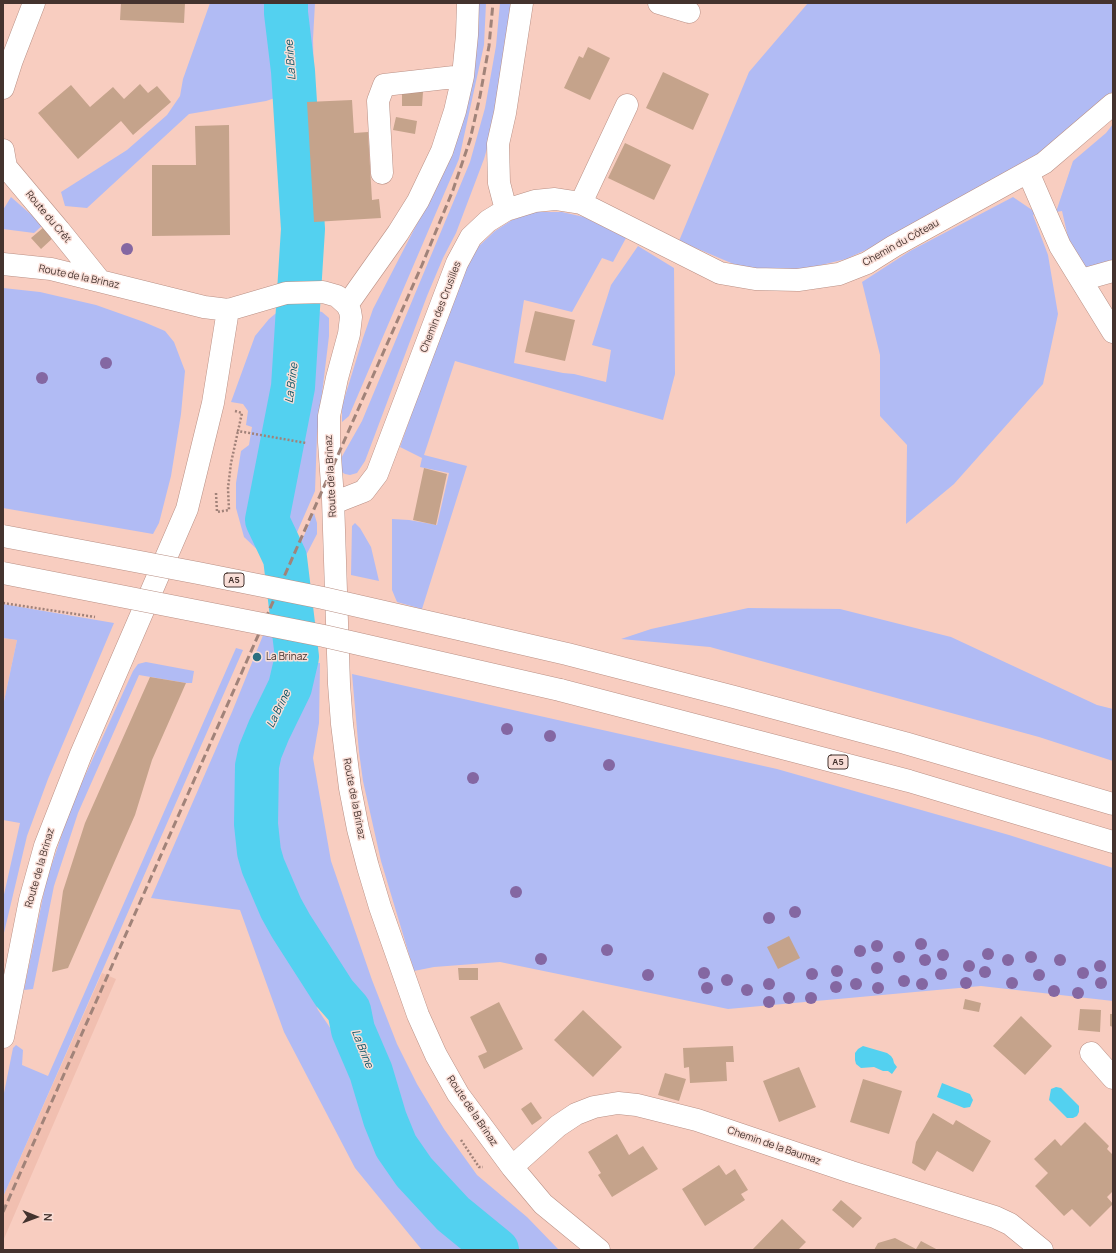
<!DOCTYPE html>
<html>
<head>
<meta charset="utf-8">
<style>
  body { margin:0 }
  #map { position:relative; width:1116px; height:1253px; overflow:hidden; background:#f8cdc0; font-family:Manrope,sans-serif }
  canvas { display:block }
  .frame { position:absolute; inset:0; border:4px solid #44332e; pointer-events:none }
  .north { position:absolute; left:16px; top:1197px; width:40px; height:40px; -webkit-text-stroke:3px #f9ded7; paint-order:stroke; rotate:91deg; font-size:11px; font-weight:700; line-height:16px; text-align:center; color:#44332e }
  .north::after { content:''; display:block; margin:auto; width:14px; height:18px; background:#44332e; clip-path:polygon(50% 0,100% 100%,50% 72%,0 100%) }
</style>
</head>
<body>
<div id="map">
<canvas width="1116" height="1253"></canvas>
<div class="frame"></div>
<div class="north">N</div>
</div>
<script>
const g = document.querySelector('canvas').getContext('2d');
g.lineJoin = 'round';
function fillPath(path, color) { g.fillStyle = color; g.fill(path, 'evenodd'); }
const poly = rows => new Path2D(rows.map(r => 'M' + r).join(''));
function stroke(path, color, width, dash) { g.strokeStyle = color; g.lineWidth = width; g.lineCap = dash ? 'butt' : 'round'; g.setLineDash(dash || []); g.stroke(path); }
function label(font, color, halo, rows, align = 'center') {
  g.font = font + ' Manrope,sans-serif'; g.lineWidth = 3; g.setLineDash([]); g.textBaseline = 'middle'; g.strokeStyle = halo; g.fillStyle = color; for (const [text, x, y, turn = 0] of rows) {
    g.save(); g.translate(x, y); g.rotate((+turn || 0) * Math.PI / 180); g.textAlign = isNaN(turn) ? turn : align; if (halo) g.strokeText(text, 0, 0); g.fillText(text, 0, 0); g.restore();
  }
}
fillPath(poly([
  [3,638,17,640,3,706],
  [102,973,116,979,3,1241,3,1197]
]), '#f1bfb0');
fillPath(poly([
  [210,3,315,3,313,39,314,85,266,101,189,114,87,208,65,206,61,192,127,150,167,115,180,96,183,79],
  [477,3,486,3,484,45,459,159,349,416,342,422,342,406,363,338,373,309,437,185],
  [500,3,511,3,505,56,495,121,484,159,456,233,443,258,427,296,365,461,357,473,350,475,345,474,340,471,340,460,362,421,470,162,485,108,496,46],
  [808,3,1113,3,1113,91,1076,130,1034,157,890,239,846,259,809,268,777,270,743,268,679,241,749,72],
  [1113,124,1113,268,1082,277,1072,255,1062,211,1056,212,1073,161,1106,133],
  [11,197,43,225,34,233,3,229,3,210],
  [1013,197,1038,214,1033,215,1048,255,1058,314,1043,384,954,484,906,524,907,445,880,416,880,355,862,282,910,251],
  [534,212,562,212,584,217,626,238,613,262,602,258,572,312,524,300,514,363,563,373,574,374,606,382,611,350,592,345,611,285,638,246,674,268,675,374,663,420,455,361,424,455,467,466,422,609,397,602,392,590,392,519,409,520,437,525,449,473,420,467,422,458,400,447,451,301,463,271,479,246,495,231,512,220],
  [3,288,40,292,96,305,144,322,165,331,174,342,185,371,181,414,171,476,159,523,153,534,3,508],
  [281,309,298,312,314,310,322,312,329,318,329,336,317,435,315,491,288,553,272,518,292,396,266,509,264,520,283,562,264,556,244,537,236,508,236,483,241,451,249,445,252,427,246,425,248,411,243,404,231,402,255,336,269,319],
  [314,513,317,523,317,534,301,565,292,563],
  [355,523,360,528,371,547,379,581,351,575,352,526],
  [3,604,114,623,48,779,27,836,3,937,3,899,20,823,3,820,3,706,17,640,3,638],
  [748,608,840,609,951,637,1097,705,1113,709,1113,761,1039,737,710,647,621,639,651,629],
  [268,623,293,629,290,662,250,753,248,808,257,868,282,930,318,1010,350,1057,381,1139,462,1250,422,1250,355,1168,284,1032,240,910,151,898,232,712],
  [236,648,243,650,3,1197,3,1098,13,1048,16,1045,23,1050,22,1065,48,1076],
  [146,662,194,671,192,683,186,683,139,675,78,813,54,886,33,989,24,990,46,882,72,804,133,671,138,664],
  [304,662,320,663,319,723,313,758,331,861,372,980,397,1044,417,1084,444,1129,477,1175,527,1217,559,1250,506,1250,444,1194,397,1134,385,1100,370,1053,348,997,320,950,298,905,280,856,271,782],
  [352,674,777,769,1009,835,1113,868,1113,1001,981,986,728,1009,500,962,434,967,414,971,381,861,363,781,359,752]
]), '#b1bbf4');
fillPath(poly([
  [863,1046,887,1053,891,1056,893,1059,894,1063,897,1067,892,1074,888,1071,883,1071,874,1067,861,1068,856,1064,855,1060,855,1053,858,1049],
  [942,1083,970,1094,973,1100,970,1107,964,1108,937,1097],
  [1056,1087,1061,1088,1079,1106,1079,1112,1077,1116,1073,1118,1067,1118,1049,1100,1051,1089]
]), '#53d1f0');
stroke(poly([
  [286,3,286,13,293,71,303,229,293,387,267,520,285,558,297,657,290,687,269,730,260,752,257,766,256,824,259,852,263,866,281,908,291,926,334,993,349,1010,353,1030,371,1072,385,1119,396,1146,414,1172,453,1214,497,1250]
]), '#53d1f0', 44);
fillPath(poly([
  [121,3,185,3,184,23,120,20],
  [588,47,610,58,590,100,564,88,579,56,583,58],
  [663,72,709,94,693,130,646,108],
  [140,84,148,93,157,86,171,102,133,135,121,121,78,159,38,113,71,85,90,107,113,87,124,99],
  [402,91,423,92,422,106,402,106],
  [352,100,354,133,368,132,372,200,379,199,381,218,314,222,307,102],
  [396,117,417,121,415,134,393,130],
  [229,125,230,235,152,236,152,165,196,165,195,126],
  [625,143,671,165,654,200,608,178],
  [44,227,54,237,41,249,31,238],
  [535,311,575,320,565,361,525,352],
  [424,468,447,474,436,525,413,520],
  [150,677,186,683,152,760,135,815,68,968,52,972,63,891,85,823],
  [789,936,800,958,778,969,767,947],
  [458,968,478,968,478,980,459,980],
  [965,999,981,1003,979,1012,963,1009],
  [499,1002,523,1049,484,1069,478,1056,487,1052,470,1017],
  [1080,1009,1101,1010,1100,1032,1078,1030],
  [583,1010,622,1047,593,1077,554,1040],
  [1110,1014,1113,1014,1113,1027,1110,1026],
  [1021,1016,1052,1046,1025,1075,993,1046],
  [733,1046,734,1062,726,1062,727,1081,690,1083,689,1067,684,1068,683,1048],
  [799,1067,816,1107,779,1122,763,1081],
  [665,1073,686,1079,679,1101,658,1095],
  [863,1079,902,1091,889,1134,850,1122],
  [531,1102,542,1118,532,1125,521,1109],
  [933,1113,953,1125,956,1120,991,1141,973,1172,937,1151,925,1171,912,1163,916,1142],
  [1085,1122,1109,1146,1107,1149,1113,1155,1113,1191,1107,1197,1113,1204,1090,1227,1072,1209,1064,1216,1035,1186,1048,1173,1034,1159,1055,1139,1061,1146],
  [617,1134,629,1155,643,1146,658,1169,612,1197,598,1175,601,1173,588,1152],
  [719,1165,726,1175,735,1169,748,1190,741,1194,745,1200,705,1226,682,1189],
  [841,1200,862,1218,853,1228,832,1210],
  [782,1219,806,1242,798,1250,752,1250],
  [895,1238,916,1249,921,1241,938,1250,874,1250,878,1243]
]), '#c5a38b');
const minor = poly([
  [659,3,689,12],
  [3,88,12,60,34,3],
  [3,150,6,167,59,230,100,281],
  [1028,172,1060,246,1113,332],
  [382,173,378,101,384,85,463,76],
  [581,203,627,105],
  [506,210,499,183,498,144,505,113,522,3],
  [3,264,51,269,204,307,228,310,286,293,323,292,337,296,347,305,350,311,351,317,349,334,337,378,329,416,329,442,333,499,339,684,342,724,350,788,358,829,368,867,380,907,418,1015,436,1055,458,1094,512,1167,543,1204,599,1250],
  [1081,280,1113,271],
  [347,305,398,233,418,201,442,151,455,111,463,76,467,35,468,3],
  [333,499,341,500,364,491,377,474,457,263,471,237,488,221,506,210,535,201,555,199,581,203,720,273,755,279,798,280,839,274,867,263,894,246,1044,163,1113,104],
  [3,1037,30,900,45,846,81,754,187,509,213,403,228,310],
  [1091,1053,1113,1078],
  [512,1167,558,1126,576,1114,594,1107,618,1103,637,1105,697,1120,851,1172,995,1217,1010,1224,1042,1250]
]);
const highway = poly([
  [463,630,567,654,734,697,905,743,1113,804],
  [560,690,909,781,1113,842]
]);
stroke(minor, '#b99085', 23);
stroke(highway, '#b99085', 23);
stroke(poly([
  [235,411,242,413,238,431,306,443],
  [216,493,217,512,229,510,228,488,231,463,238,431],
  [3,603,95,617],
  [461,1140,479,1167,483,1167]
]), '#a18279', 2.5, [2, 2]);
stroke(minor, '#fff', 22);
stroke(highway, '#fff', 22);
stroke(poly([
  [3,1212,422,265,453,190,470,140,480,96,489,46,493,3]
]), '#a18379', 3, [8, 4]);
const highwayBridge = poly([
  [3,536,198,573,323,598,463,630],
  [3,573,324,636,560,690]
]);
stroke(highwayBridge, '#b99085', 23, []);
stroke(highwayBridge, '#fff', 22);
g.fillStyle = '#8467a2';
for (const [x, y] of [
  [127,249],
  [106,363],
  [42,378],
  [507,729],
  [550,736],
  [609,765],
  [473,778],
  [516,892],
  [795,912],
  [769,918],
  [921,944],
  [877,946],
  [607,950],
  [860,951],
  [988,954],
  [943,955],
  [899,957],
  [1031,957],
  [541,959],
  [925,960],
  [1008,960],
  [1060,960],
  [969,966],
  [1100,966],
  [877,968],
  [837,971],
  [985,972],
  [704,973],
  [1083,973],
  [812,974],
  [941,974],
  [648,975],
  [1039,975],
  [727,980],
  [904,981],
  [966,983],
  [1012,983],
  [1101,983],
  [769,984],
  [856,984],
  [922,984],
  [836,987],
  [707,988],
  [878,988],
  [747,990],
  [1054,991],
  [1078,993],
  [789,998],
  [811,998],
  [769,1002]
]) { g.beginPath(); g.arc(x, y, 6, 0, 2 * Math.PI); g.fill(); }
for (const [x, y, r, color] of [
  [257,657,5,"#2b6f7f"]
]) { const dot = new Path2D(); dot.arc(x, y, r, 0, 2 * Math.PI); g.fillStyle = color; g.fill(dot); stroke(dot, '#f9ded7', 1.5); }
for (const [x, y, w] of [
  [234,580,20],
  [838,762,20]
]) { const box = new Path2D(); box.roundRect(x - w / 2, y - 7, w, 14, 3); g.fillStyle = '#f9ded7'; g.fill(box); stroke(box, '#44332e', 1); }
label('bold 9px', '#44332e', null, [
  ["A5",234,580],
  ["A5",838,762]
]);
label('10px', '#44332e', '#f9ded7', [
  ["Route du Crêt",48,217,50],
  ["Chemin du Côteau",901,243,-29],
  ["Route de la Brinaz",79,277,12],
  ["Chemin des Crusilles",441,307,-69],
  ["Route de la Brinaz",331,476,-93],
  ["Route de la Brinaz",354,799,79],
  ["Route de la Brinaz",40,868,-74],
  ["Route de la Brinaz",472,1111,56],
  ["Chemin de la Baumaz",774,1146,19]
]);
label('10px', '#44332e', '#f9ded7', [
  ["La Brinaz",266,657]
], 'left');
label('italic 11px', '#085464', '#f9ded7', [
  ["La Brine",291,60,-94],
  ["La Brine",292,383,-83],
  ["La Brine",279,709,-64],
  ["La Brine",362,1049,68]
]);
</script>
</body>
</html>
